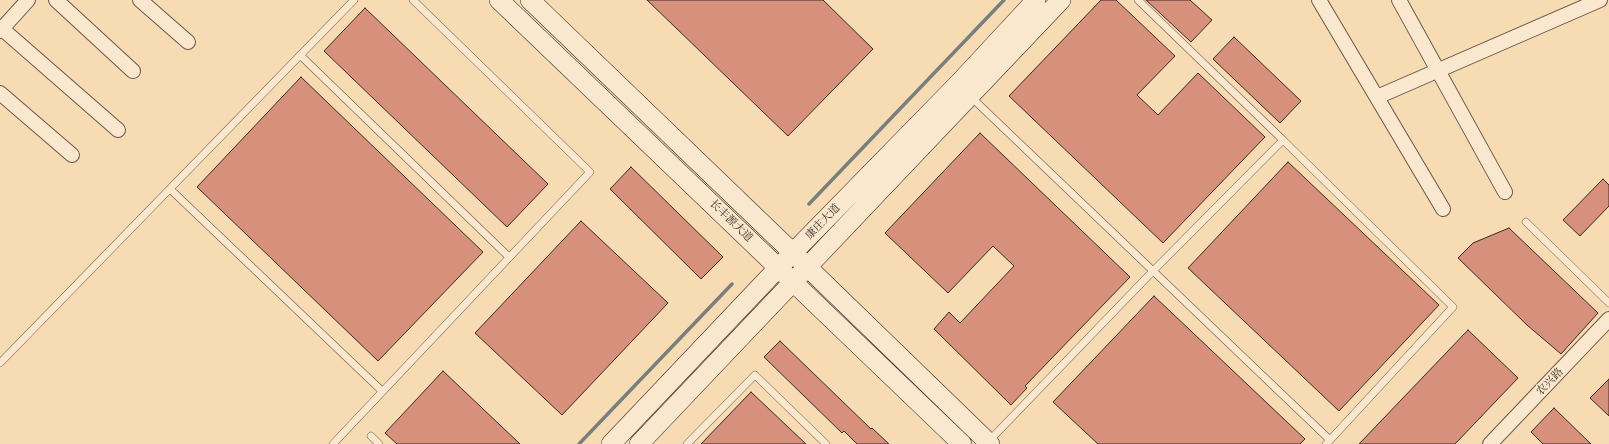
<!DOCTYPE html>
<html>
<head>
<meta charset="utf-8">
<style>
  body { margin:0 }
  canvas { display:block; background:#f6dbb3 }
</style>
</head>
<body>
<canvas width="1609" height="444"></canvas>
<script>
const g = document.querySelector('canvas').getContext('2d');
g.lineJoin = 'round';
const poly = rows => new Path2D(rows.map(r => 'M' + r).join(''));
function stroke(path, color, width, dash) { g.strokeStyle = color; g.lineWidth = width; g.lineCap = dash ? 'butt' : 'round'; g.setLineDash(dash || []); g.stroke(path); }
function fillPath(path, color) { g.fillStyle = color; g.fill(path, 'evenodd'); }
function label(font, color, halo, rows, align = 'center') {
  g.font = font + ' "Old Standard TT","Noto Serif SC",serif'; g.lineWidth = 3; g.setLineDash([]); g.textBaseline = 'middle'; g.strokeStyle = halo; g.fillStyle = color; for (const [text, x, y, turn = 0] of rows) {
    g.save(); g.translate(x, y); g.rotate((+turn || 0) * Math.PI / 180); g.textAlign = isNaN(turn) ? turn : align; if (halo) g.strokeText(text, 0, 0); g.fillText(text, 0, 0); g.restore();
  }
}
stroke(poly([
  [809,204,1004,0],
  [579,444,732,284]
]), '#78807e', 3.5);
const building = poly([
  [647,0,823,0,873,49,788,136,647,0],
  [1101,0,1116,0,1175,56,1137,95,1158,115,1198,73,1265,137,1163,243,1009,96,1101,0],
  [1146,0,1190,0,1212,20,1191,42,1146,0],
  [365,8,548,184,507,227,324,51,365,8],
  [1234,37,1301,101,1280,123,1213,59,1234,37],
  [301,77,483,252,378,361,197,187,301,77],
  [980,133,1130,277,1025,386,1027,388,1011,405,934,329,949,312,960,323,1014,266,993,246,948,293,885,233,980,133],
  [1288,162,1439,305,1339,411,1188,268,1288,162],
  [631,167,723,257,701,279,610,189,631,167],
  [1603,179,1609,185,1609,206,1580,236,1563,220,1603,179],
  [581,221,668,303,562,415,475,333,581,221],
  [1509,228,1598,313,1561,354,1527,325,1458,258,1473,243,1509,228],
  [1154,296,1305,439,1300,444,1098,444,1053,402,1154,296],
  [1468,330,1518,378,1455,444,1359,444,1468,330],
  [780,341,871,429,872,428,889,444,857,444,844,431,842,433,764,357,780,341],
  [443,371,520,444,397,444,385,433,443,371],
  [1609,379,1609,416,1590,398,1609,379],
  [751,392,806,444,701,444,751,392],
  [1554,408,1591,444,1543,444,1531,432,1554,408]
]);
fillPath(building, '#d7907c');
stroke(building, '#3b2b26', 1);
const lane = poly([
  [1138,0,1283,140],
  [300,55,509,257],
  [971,97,1330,440,1326,444],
  [170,189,382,391],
  [1526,222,1609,303],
  [0,363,354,0],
  [371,436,379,444],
  [988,442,1153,271,1283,140,1453,307,1330,440],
  [333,444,590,172,413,0],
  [687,444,755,375,826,444]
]);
const street = poly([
  [56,0,133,71],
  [140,0,188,42],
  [1319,0,1443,209],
  [1399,0,1505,192],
  [0,27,118,130],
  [0,31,28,0],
  [0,93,72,155],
  [1377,97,1600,0],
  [1490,444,1609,319]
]);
const secondary = poly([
  [499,0,962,444],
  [530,0,793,253,990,444],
  [611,444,779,267,958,84,1036,0],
  [639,444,1061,0]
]);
stroke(lane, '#6a5749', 8);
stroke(street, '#6a5749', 16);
stroke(secondary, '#3b2b26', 20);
stroke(lane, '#f9e8ce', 7);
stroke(street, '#f9e8ce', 14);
stroke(secondary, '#f9e8ce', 19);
label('11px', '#3b2b26', '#f9e8ce', [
  ["长丰源大道",731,221,44],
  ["康庄大道",823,222,-46],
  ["农兴路",1550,382,-46]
]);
</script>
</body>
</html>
